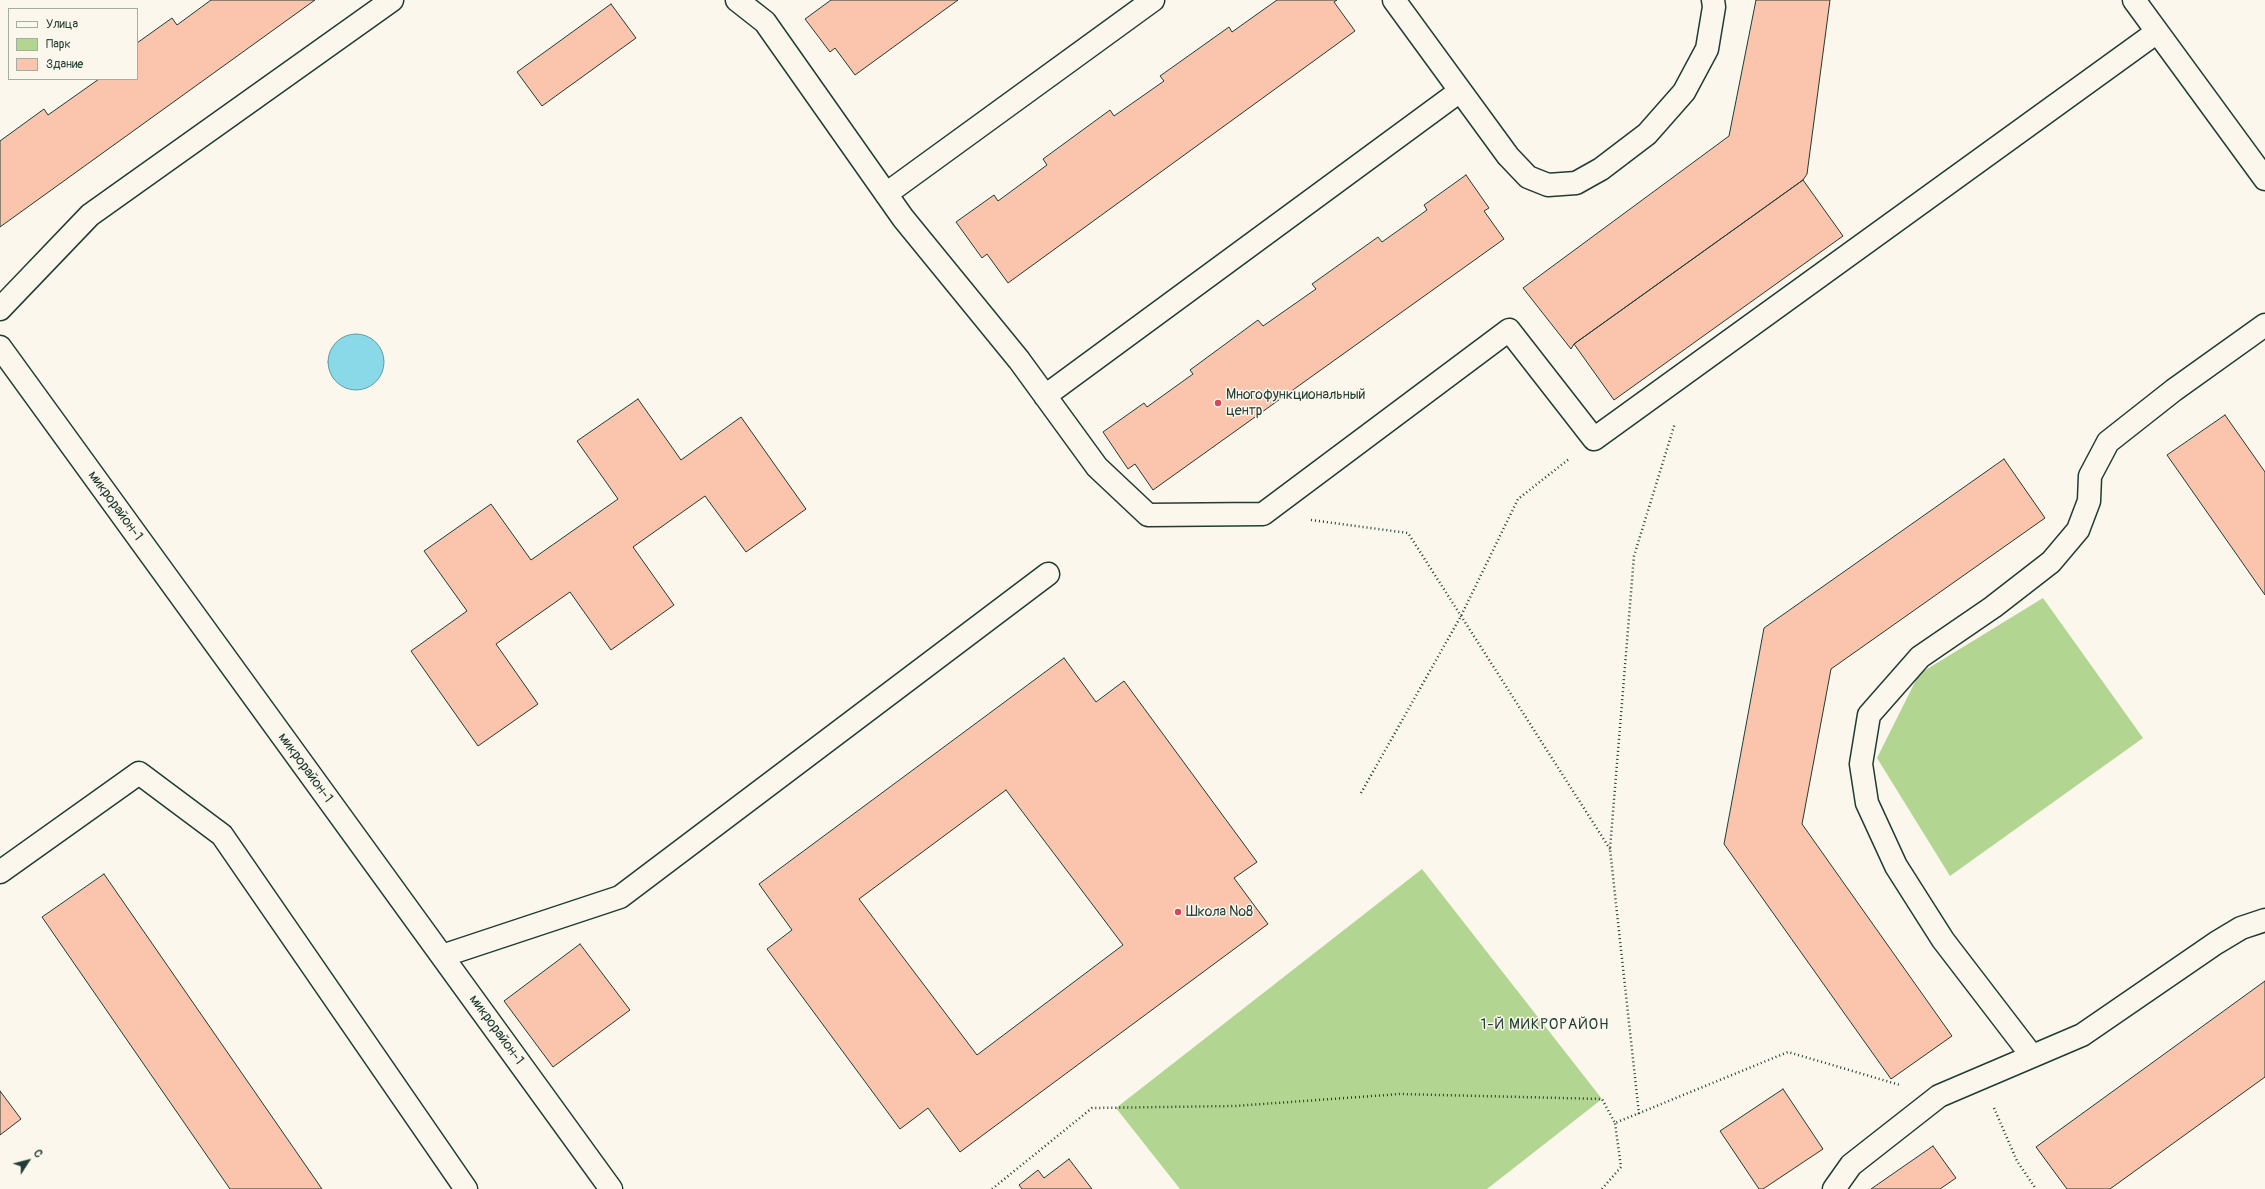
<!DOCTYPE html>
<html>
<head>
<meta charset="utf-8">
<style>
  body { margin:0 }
  #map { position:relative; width:2265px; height:1189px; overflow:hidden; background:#fbf7ec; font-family:Pangolin,sans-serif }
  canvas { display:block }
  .legend { position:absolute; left:8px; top:8px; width:130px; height:72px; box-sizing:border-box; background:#fbf7ec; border:1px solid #a3ada2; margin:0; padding:5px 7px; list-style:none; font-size:12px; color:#1f3d34 }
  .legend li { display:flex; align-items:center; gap:8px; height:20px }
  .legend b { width:20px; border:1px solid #a3ada2 }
  .north { position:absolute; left:8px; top:1141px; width:40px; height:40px; -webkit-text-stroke:3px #fbf7ec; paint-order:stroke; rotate:54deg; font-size:11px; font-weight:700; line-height:16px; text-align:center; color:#1f3d34 }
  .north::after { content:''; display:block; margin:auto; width:14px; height:18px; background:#1f3d34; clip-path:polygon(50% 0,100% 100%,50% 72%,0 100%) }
</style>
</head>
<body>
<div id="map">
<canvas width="2265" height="1189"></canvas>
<ul class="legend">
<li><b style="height:5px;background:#fbf7ec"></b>Улица</li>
<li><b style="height:11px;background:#b2d691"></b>Парк</li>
<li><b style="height:11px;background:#fac4ad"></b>Здание</li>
</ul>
<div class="north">С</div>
</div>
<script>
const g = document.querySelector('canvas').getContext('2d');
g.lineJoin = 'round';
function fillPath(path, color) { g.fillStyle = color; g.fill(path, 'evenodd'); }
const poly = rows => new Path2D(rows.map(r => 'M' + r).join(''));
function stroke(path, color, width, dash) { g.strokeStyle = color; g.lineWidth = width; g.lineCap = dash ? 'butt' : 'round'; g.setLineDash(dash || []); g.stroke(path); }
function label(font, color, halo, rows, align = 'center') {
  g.font = font + ' Pangolin,sans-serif'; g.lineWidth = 3; g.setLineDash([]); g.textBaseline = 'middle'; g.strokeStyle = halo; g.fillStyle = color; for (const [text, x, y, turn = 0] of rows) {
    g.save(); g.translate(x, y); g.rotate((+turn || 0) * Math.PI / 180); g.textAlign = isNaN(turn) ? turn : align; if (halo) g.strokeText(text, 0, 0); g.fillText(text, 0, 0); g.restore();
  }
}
fillPath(poly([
  [2043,598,2143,738,1950,876,1877,758,1919,674],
  [1422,869,1602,1099,1487,1189,1180,1189,1116,1108]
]), '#b2d691');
const water = poly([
  '328 362a28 28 0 1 1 56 0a28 28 0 1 1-56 0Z'
]);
fillPath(water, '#8ad9e8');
stroke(water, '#5f9ba0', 1);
const building = poly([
  [211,0,315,0,0,227,0,141,44,109,48,115,99,79,137,79,137,43,172,18,177,25,211,0],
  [831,0,958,0,855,75,835,48,830,52,805,19,831,0],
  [1277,0,1337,0,1334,2,1355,31,1008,283,987,254,982,258,956,222,994,195,998,201,1047,165,1043,159,1110,110,1114,116,1164,81,1160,76,1229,27,1232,32,1277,0],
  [1756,0,1830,0,1807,174,1803,180,1574,344,1571,349,1523,288,1729,136,1756,0],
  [611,4,636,38,542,106,517,72,611,4],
  [1466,175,1489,208,1484,211,1504,239,1153,490,1135,464,1128,469,1103,432,1144,403,1147,407,1193,374,1190,370,1258,320,1263,326,1316,289,1312,284,1378,237,1382,242,1427,210,1424,205,1466,175],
  [1803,180,1843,236,1614,400,1574,344,1803,180],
  [638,399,681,460,741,417,806,509,746,552,705,496,633,547,674,605,611,650,570,592,496,644,538,704,478,746,411,651,467,611,424,551,491,504,531,560,618,499,577,441,638,399],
  [2225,415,2265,472,2265,595,2167,455,2225,415],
  [2004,459,2045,518,1831,669,1802,824,1952,1036,1891,1079,1724,844,1764,628,2004,459],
  [1064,658,1096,702,1124,681,1257,862,1234,878,1268,924,960,1152,928,1108,900,1129,767,949,792,930,759,884,1064,658],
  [1006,790,1123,945,977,1055,859,899,1006,790],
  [104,874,322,1189,230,1189,42,917,104,874],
  [580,944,630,1010,553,1067,504,1001,580,944],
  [2265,981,2265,1077,2110,1189,2067,1189,2036,1147,2265,981],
  [1783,1089,1823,1149,1763,1189,1759,1189,1720,1131,1783,1089],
  [0,1091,21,1119,0,1135,0,1091],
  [1933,1146,1956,1178,1940,1189,1871,1189,1933,1146],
  [1069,1159,1092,1189,1022,1189,1019,1185,1038,1170,1044,1178,1069,1159]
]);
fillPath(building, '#fac4ad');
stroke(building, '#1f3d34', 1);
const minor = poly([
  [737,0,765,22,903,218,1019,360,1097,467,1148,515,1263,514,1509,330,1594,439,2157,32],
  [1394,0,1508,156,1528,177,1548,185,1576,183,1601,169,1647,134,1684,92,1707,49,1714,7,1713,0],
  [2134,0,2265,179],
  [886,194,1153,0],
  [0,309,90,215,392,0],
  [0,347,611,1189],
  [1045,396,1460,91],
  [0,872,139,773,222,835,466,1189],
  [442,956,620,897,1048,574],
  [2032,1056,1943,940,1896,866,1867,803,1861,764,1869,715,1920,657,1993,607,2051,562,2078,530,2089,501,2090,476,2108,442,2174,390,2265,325],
  [1834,1189,1851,1165,1939,1096,2082,1035,2216,943,2241,928,2265,920]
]);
stroke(minor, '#1f3d34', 25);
stroke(poly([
  [1311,520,1408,533,1610,849],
  [1361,793,1461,616,1518,499,1569,459],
  [1994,1108,2017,1161,2036,1189],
  [1639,1114,1610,849,1634,556,1675,423],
  [992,1189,1092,1108,1235,1106,1400,1094,1602,1099,1615,1123,1788,1052,1900,1085],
  [1602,1189,1621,1167,1615,1123]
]), '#1f3d34', 2.5, [1, 3]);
stroke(minor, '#fbf7ec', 22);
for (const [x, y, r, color] of [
  [1218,403,4,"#d1495b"],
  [1178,912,4,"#d1495b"]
]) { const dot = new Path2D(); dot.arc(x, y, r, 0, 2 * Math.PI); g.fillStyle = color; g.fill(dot); stroke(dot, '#fbf7ec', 1.5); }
label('14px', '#1f3d34', '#fbf7ec', [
  ["Многофункциональный",1226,395],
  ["центр",1226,411],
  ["Школа №8",1186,912]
], 'left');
label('14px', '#1f3d34', '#fbf7ec', [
  ["микрорайон-1",115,506,54],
  ["микрорайон-1",305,768,54],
  ["микрорайон-1",496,1030,54]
]);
g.letterSpacing = '1px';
label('15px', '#1f3d34', '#fbf7ec', [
  ["1-Й МИКРОРАЙОН",1545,1025]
]);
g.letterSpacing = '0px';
</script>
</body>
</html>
